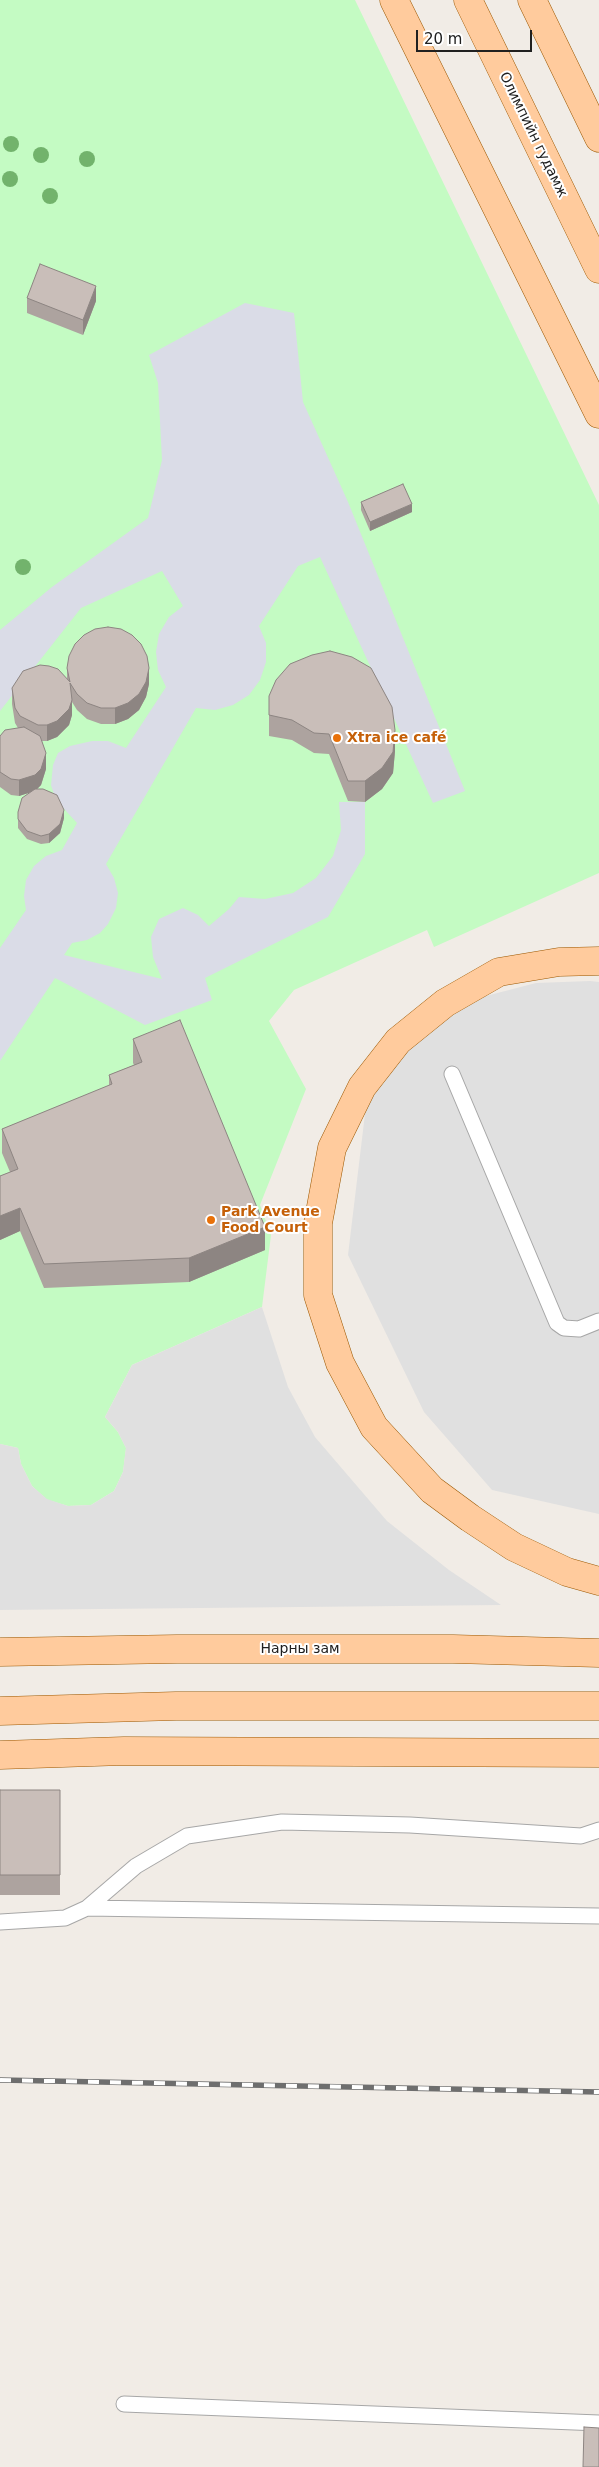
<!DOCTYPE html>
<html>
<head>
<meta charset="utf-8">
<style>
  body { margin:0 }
  #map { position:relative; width:599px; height:2467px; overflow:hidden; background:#f1ece6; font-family:"DejaVu Sans",sans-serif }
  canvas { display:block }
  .scale { position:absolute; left:416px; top:30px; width:116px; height:22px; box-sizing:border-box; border:2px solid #202020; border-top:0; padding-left:6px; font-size:15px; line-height:18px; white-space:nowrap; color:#202020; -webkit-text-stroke:4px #fff; paint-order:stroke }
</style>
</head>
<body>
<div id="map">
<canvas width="599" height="2467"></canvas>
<div class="scale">20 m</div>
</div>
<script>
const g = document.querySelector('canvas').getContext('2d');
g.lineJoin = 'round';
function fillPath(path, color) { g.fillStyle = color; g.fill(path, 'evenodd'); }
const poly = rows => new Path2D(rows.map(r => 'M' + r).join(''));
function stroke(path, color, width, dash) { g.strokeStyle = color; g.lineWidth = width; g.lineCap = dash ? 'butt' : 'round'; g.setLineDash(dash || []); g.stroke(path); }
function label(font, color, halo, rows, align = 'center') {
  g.font = font + ' "DejaVu Sans",sans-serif'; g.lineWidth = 4; g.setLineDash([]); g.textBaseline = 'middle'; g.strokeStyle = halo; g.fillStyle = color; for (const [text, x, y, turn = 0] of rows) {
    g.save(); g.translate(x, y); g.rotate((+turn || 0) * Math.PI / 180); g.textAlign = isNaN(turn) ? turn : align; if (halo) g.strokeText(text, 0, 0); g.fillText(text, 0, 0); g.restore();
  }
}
fillPath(poly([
  [0,0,355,0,599,505,599,873,434,947,427,930,294,990,269,1021,306,1089,260,1205,271,1235,262,1307,132,1365,105,1417,118,1432,126,1448,123,1472,114,1491,91,1505,68,1506,47,1500,32,1486,21,1464,18,1448,0,1444]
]), '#c4fbc3');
fillPath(poly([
  [590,981,599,982,599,1514,492,1490,424,1412,348,1255,368,1089,421,1032,482,997,536,983],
  [262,1307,288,1387,315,1437,387,1521,449,1570,501,1605,0,1610,0,1444,18,1448,21,1464,32,1486,47,1499,68,1506,91,1505,114,1491,123,1472,126,1448,118,1432,105,1417,132,1365]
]), '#e0e0e0');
fillPath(poly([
  [245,303,294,313,303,402,348,502,465,791,433,803,320,557,298,566,259,626,266,643,266,662,260,680,249,695,233,705,215,710,196,708,106,864,114,878,118,893,116,908,108,924,100,933,87,940,72,943,64,955,162,979,153,957,151,937,159,919,183,908,198,915,209,926,229,909,239,897,265,899,293,893,316,878,333,856,341,830,339,802,365,802,365,854,328,917,205,978,212,1000,145,1025,55,978,0,1061,0,948,26,910,24,896,26,880,34,866,46,856,62,850,77,823,56,800,51,785,53,765,58,753,70,746,92,741,108,741,126,748,166,687,158,670,156,652,159,634,169,617,183,606,162,571,81,608,0,711,0,630,52,587,148,518,162,460,158,383,149,355]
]), '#dadce7');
const lane = poly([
  [452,1074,557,1323,564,1328,579,1329,599,1321],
  [87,1908,599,1916],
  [0,1922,65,1918,87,1908,136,1866,187,1836,282,1822,410,1825,581,1836,599,1830],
  [124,2404,599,2423]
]);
const primary = poly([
  [394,0,599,414],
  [468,0,599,269],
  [532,0,599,138],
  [599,961,559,962,499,972,445,1003,398,1041,362,1087,332,1148,318,1223,318,1295,340,1363,374,1427,432,1490,470,1518,514,1547,567,1572,599,1581],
  [0,1652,177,1649,453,1649,599,1653],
  [0,1711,176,1706,599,1706],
  [0,1755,124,1751,599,1753]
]);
stroke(lane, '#a7a7a7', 17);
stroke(primary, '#9c5800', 29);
stroke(lane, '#fff', 15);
stroke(primary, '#ffcb9d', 28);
const rail = poly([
  [0,2080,599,2092]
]);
stroke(rail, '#6e6e6e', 5.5);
stroke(rail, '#fff', 4, [11]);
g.fillStyle = '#72b36c';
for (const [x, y] of [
  [11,144],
  [41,155],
  [87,159],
  [10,179],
  [50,196],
  [23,567]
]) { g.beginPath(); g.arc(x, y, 8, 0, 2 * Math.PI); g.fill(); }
fillPath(poly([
  [27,298,96,301,83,335,27,313],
  [361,502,412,512,370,531,361,510],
  [67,668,149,684,146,697,139,710,128,719,115,724,101,724,87,719,77,710,72,702,72,715,69,725,57,737,47,741,42,741,46,769,41,785,37,789,64,818,60,833,49,843,41,844,27,839,18,828,18,812,31,792,19,796,11,795,0,787,0,736,18,728,15,723,12,704,12,688,67,679],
  [269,696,395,751,393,773,382,789,365,802,348,801,329,754,314,753,292,740,269,736],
  [133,1039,265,1250,189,1282,44,1288,20,1231,0,1240,0,1176,10,1172,2,1153,2,1129,109,1086,109,1075,134,1065,133,1063],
  [0,1790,60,1790,60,1895,0,1895]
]), '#ada39f');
fillPath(poly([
  [96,286,96,301,83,335,83,320],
  [412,504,412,512,370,531,370,522],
  [149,668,149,684,146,697,139,710,128,719,115,724,115,708],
  [72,700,72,715,69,725,57,737,47,741,47,725],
  [395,730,395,751,393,773,382,789,365,802,365,781],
  [46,753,46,769,41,785,35,791,19,796,19,780],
  [64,810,64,818,60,833,49,843,49,834],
  [20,1208,20,1231,0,1240,0,1216],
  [265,1227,265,1250,189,1282,189,1258]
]), '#8d8582');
const building = poly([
  [40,264,96,286,83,320,27,298,40,264],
  [403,484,412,504,370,522,361,502,403,484],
  [108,627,121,629,132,635,141,644,147,656,149,668,146,682,139,694,128,703,115,708,101,708,87,703,77,694,70,683,72,700,69,709,57,721,47,725,38,725,20,716,15,708,12,688,23,671,40,665,49,666,58,669,70,682,67,668,69,656,75,644,84,635,95,629,108,627],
  [330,651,352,657,371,668,392,707,395,730,393,752,382,768,365,781,348,781,329,734,314,733,292,720,269,715,269,696,276,680,290,664,312,655,330,651],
  [24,727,40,736,46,753,41,769,35,775,19,780,11,779,0,772,0,736,5,730,24,727],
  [35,789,43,789,57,795,64,810,60,824,49,834,41,836,27,831,18,819,18,812,22,798,35,789],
  [180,1020,265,1227,189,1258,44,1264,20,1208,0,1216,0,1176,18,1169,2,1129,112,1084,109,1075,142,1062,133,1039,180,1020],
  [0,1790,60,1790,60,1875,0,1875,0,1790],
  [584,2427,599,2428,599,2467,583,2467,584,2427]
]);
fillPath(building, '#c9beb9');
stroke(building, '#8d8582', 1);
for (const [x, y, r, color] of [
  [337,738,5,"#e8710a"],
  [211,1220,5,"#e8710a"]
]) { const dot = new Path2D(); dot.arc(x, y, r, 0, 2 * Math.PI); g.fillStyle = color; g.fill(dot); stroke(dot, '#fff', 2); }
label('14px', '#202020', '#fff', [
  ["Олимпийн гудамж",533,135,64],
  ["Нарны зам",300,1649]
]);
label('bold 14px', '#c56008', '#fff', [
  ["Xtra ice café",347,738],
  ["Park Avenue",221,1212],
  ["Food Court",221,1228]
], 'left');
</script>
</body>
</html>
